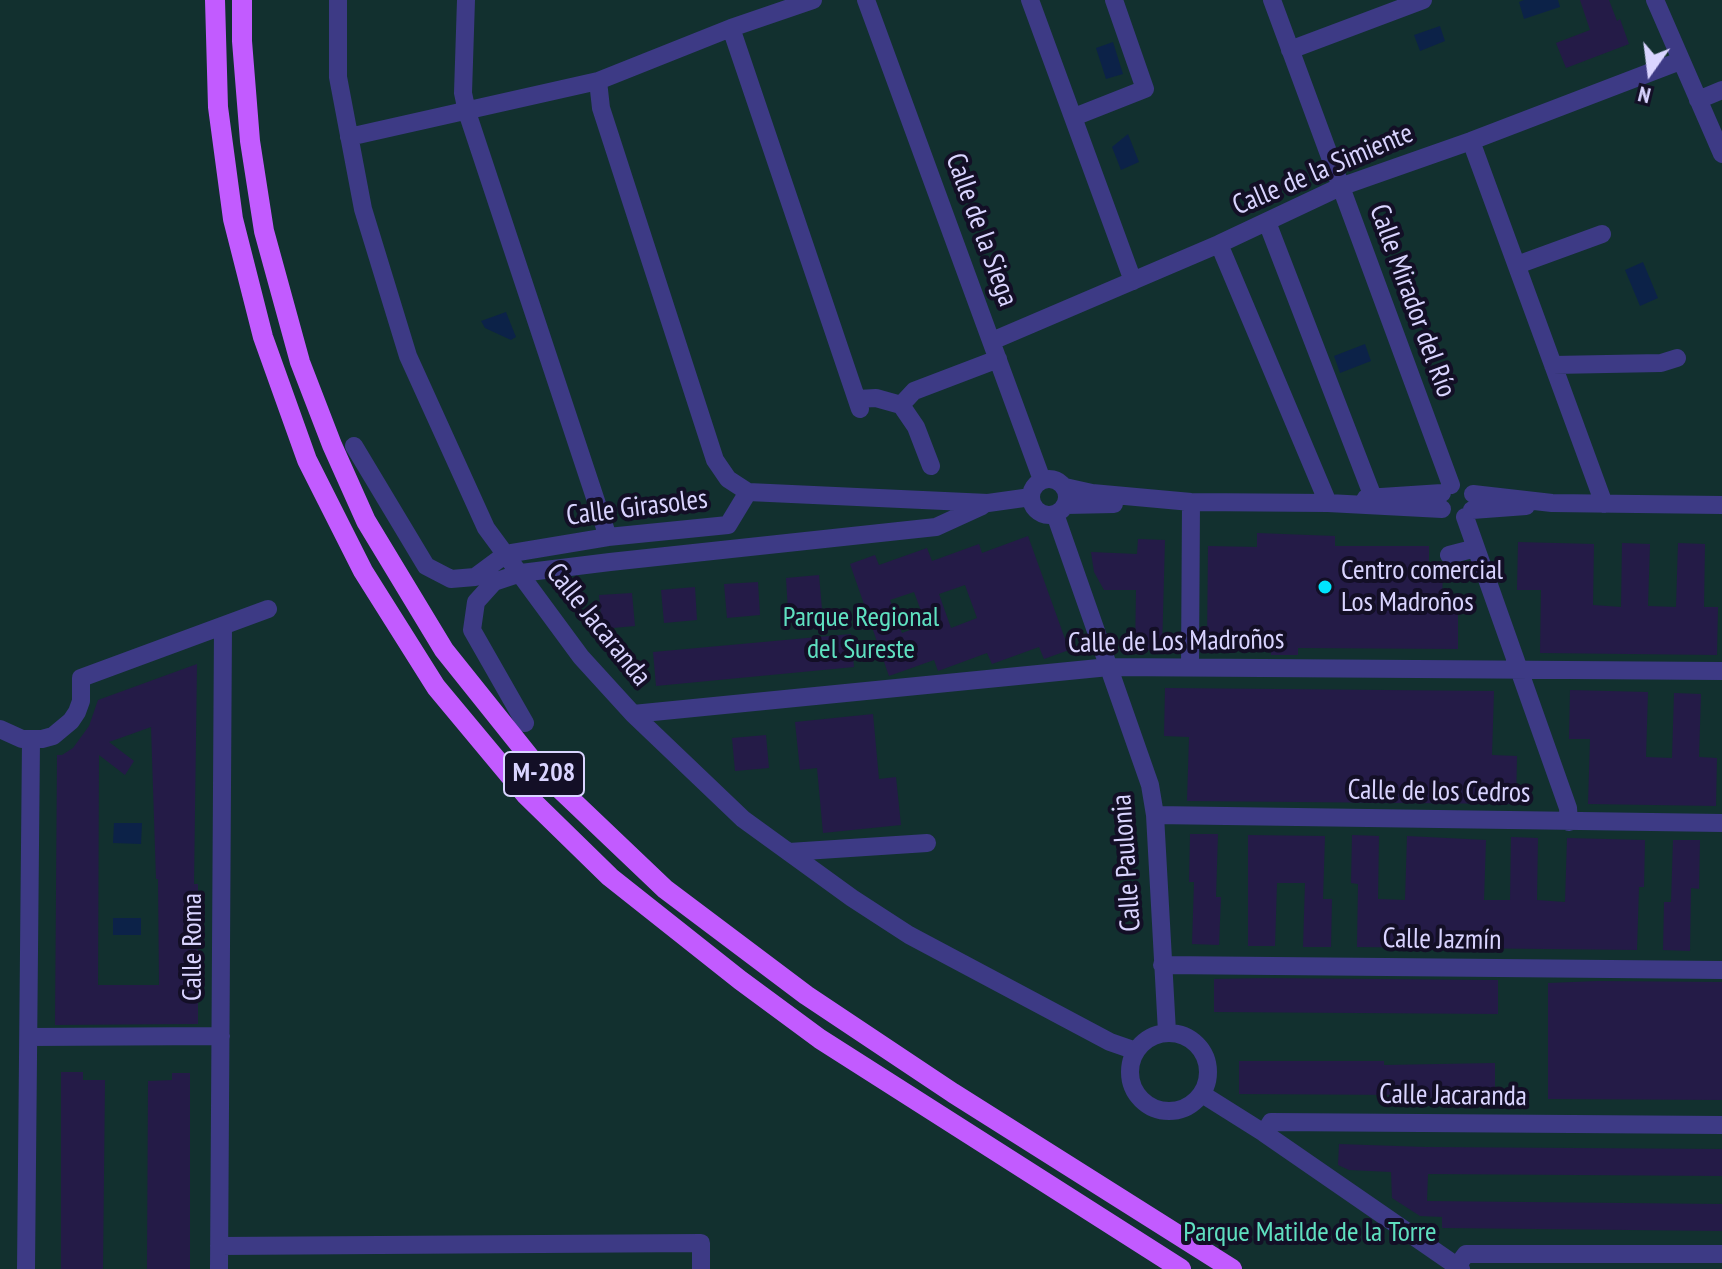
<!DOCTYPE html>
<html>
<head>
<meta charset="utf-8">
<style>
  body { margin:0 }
  #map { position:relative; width:1722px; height:1269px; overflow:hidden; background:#130f26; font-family:"PT Sans Narrow",sans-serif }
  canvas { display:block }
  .north { position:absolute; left:1610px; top:32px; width:80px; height:80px; -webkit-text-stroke:6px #130f26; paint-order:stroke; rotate:194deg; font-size:22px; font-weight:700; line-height:32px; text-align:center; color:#d9d4ff }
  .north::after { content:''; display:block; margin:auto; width:28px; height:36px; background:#d9d4ff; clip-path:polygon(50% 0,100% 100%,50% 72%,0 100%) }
</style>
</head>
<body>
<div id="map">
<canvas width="1722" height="1269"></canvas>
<div class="north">N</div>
</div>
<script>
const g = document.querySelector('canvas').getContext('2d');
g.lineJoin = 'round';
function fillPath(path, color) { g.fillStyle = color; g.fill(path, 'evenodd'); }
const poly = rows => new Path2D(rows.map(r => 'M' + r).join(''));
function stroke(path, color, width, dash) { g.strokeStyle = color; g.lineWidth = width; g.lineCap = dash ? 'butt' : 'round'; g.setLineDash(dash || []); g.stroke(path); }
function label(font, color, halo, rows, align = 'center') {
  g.font = font + ' "PT Sans Narrow",sans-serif'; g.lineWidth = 8; g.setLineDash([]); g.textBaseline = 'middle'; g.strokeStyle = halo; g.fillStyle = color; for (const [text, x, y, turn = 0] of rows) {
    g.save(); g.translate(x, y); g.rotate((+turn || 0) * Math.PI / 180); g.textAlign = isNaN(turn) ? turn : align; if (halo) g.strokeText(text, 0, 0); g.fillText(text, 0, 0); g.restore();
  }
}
fillPath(poly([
  [0,0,1722,0,1722,1269,0,1269]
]), '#12302f');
fillPath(poly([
  [1524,0,1558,0,1560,7,1524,19,1519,2],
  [1440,26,1445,41,1420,51,1414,35],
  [1113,42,1123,74,1106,79,1096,48],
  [1128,134,1139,162,1121,170,1112,147],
  [1643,262,1658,298,1640,306,1625,270],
  [506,312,516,337,511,340,485,328,481,321],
  [1365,344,1371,361,1340,373,1334,356],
  [114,823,142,823,141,844,113,843],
  [113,918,141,918,141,935,113,935]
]), '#0c2248');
fillPath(poly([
  [1580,0,1609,0,1617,21,1620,19,1629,44,1566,68,1556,43,1590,30],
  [1257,533,1335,536,1335,546,1429,546,1429,566,1443,566,1442,608,1458,608,1458,649,1298,648,1298,655,1271,655,1271,646,1207,645,1208,546,1257,547],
  [1028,536,1069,650,1044,659,1039,647,992,664,987,653,938,671,934,660,889,676,850,564,875,555,879,565,927,548,932,561,979,544,982,553],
  [965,585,977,618,951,628,939,594],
  [914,592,926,624,902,633,890,600],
  [1138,539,1165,540,1162,650,1135,650,1136,590,1104,590,1094,572,1091,552,1137,554],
  [1518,542,1594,544,1593,605,1621,607,1622,543,1650,544,1648,606,1676,607,1678,543,1705,544,1704,607,1718,607,1717,655,1540,653,1541,590,1517,590],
  [819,575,822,609,788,611,786,578],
  [758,582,760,615,727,618,724,584],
  [695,587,697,620,664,623,661,590],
  [632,593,635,626,602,629,599,595],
  [851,634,854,667,656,686,653,652],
  [197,664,194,884,198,884,198,1024,55,1025,57,755,62,755,73,748,89,726,98,700],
  [151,727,156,879,158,879,159,985,98,985,99,755,125,775,134,761,109,742],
  [1165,688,1494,691,1492,755,1517,756,1516,804,1187,801,1189,737,1164,736],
  [1570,690,1648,692,1646,757,1672,758,1674,693,1701,694,1699,757,1717,758,1716,806,1588,804,1590,739,1569,739],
  [873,714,879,779,896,777,901,825,823,833,817,768,800,770,795,722],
  [766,735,769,768,735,771,732,738],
  [1190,834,1218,834,1216,897,1221,897,1219,945,1192,944,1194,882,1189,882],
  [1248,835,1325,836,1323,899,1332,899,1331,947,1303,947,1305,883,1277,883,1275,946,1248,946],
  [1352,835,1379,836,1378,899,1405,900,1407,836,1486,840,1484,900,1510,900,1511,837,1538,838,1537,900,1565,902,1567,838,1645,840,1644,887,1639,887,1637,950,1357,947,1358,884,1351,883],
  [1673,840,1700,840,1699,889,1691,888,1690,951,1663,950,1664,902,1671,902],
  [1264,978,1498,980,1498,1014,1214,1012,1214,979],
  [1597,981,1722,982,1722,1100,1548,1099,1548,983],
  [1239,1061,1384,1061,1384,1065,1495,1063,1495,1096,1405,1098,1405,1095,1239,1094],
  [61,1072,83,1072,83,1080,105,1080,103,1269,61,1269],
  [172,1073,190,1073,190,1269,147,1269,148,1081,172,1080],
  [1339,1144,1425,1147,1722,1149,1722,1176,1428,1174,1427,1201,1722,1204,1722,1231,1442,1228,1442,1217,1420,1216,1392,1198,1391,1172,1349,1170,1338,1165]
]), '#241b47');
stroke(poly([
  [338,0,338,77,363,209,408,356,486,528,581,657,633,714,743,819,852,898,909,935,1110,1042,1136,1051],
  [466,0,463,93,467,112,608,537],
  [866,0,1042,480],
  [1030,0,1133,281],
  [1272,0,1451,485],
  [1655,0,1722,154],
  [731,28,860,409],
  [1290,50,1423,0],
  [598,81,601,108,715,460,728,479,748,492],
  [1698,100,1722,90],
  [1074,117,1145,89,1114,0],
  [349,137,598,81,731,28,813,0],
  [1471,141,1604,504],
  [1267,222,1373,497],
  [1219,244,1328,503],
  [1517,265,1602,234],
  [992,341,1219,244,1340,187,1471,141,1680,61],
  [1553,365,1661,363,1677,358],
  [857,399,876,398,901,405,916,427,931,466],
  [901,405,914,391,998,359],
  [354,446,426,566,451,579,475,577,506,554,608,537,728,525,748,492,988,503,1031,497],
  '1031 497a18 18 0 1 1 36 0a18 18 0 1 1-36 0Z',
  [1065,487,1092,493,1191,502,1328,503,1442,509],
  [1473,494,1552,503,1722,505],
  [1366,498,1442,493],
  [1066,505,1114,504],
  [1472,510,1526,506],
  [1055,514,1150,785,1155,815,1167,1032],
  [1465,517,1568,808,1569,822],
  [1449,555,1476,548],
  [1190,667,1191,502],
  [633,714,1109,667,1722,671],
  [525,723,472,630,476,602,494,582,521,573,610,562,936,527,982,506],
  [0,729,22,739,42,739,53,736,71,721,77,712,81,701,81,678,268,609],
  [1155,815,1722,823],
  [789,852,927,843],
  [1162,965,1722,970],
  '1130 1072a39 39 0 1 1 78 0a39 39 0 1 1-78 0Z',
  [29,1037,221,1036],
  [1202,1094,1264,1133,1271,1122,1722,1125],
  [1264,1133,1461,1269],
  [219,1246,701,1243,701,1269],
  [1457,1266,1466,1254,1722,1254],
  [26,1269,31,740],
  [219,1269,223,626]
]), '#3d3a85', 18);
stroke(poly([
  [215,0,218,107,233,219,263,337,307,460,363,571,436,687,526,795,610,877,740,980,820,1039,1181,1269],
  [242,0,242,41,250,141,264,231,300,362,332,445,366,521,444,650,540,770,665,889,806,995,953,1093,1232,1269]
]), '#c25bff', 20);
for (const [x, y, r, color] of [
  [1325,587,8,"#00e5ff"]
]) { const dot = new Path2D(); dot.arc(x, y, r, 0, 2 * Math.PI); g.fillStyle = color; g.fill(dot); stroke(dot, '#130f26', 3); }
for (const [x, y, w] of [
  [544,774,80]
]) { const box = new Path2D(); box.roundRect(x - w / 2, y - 22, w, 44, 6); g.fillStyle = '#130f26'; g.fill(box); stroke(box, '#d9d4ff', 2); }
label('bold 26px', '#d9d4ff', null, [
  ["M-208",544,774]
]);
label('28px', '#d9d4ff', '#130f26', [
  ["Calle de la Simiente",1323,170,-23],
  ["Calle de la Siega",981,230,70],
  ["Calle Mirador del Río",1412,301,70],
  ["Calle Girasoles",637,508,-7],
  ["Calle Jacaranda",598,625,51],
  ["Calle de Los Madroños",1176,642,-1],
  ["Calle de los Cedros",1439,792,1],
  ["Calle Paulonia",1127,863,-94],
  ["Calle Jazmín",1442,940,1],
  ["Calle Roma",193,947,-90],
  ["Calle Jacaranda",1453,1096,1]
]);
label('28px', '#d9d4ff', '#130f26', [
  ["Centro comercial",1341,571],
  ["Los Madroños",1341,603]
], 'left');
label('28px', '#5fe0c0', '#130f26', [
  ["Parque Regional",861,618],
  ["del Sureste",861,650],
  ["Parque Matilde de la Torre",1310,1233]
]);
</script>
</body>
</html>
